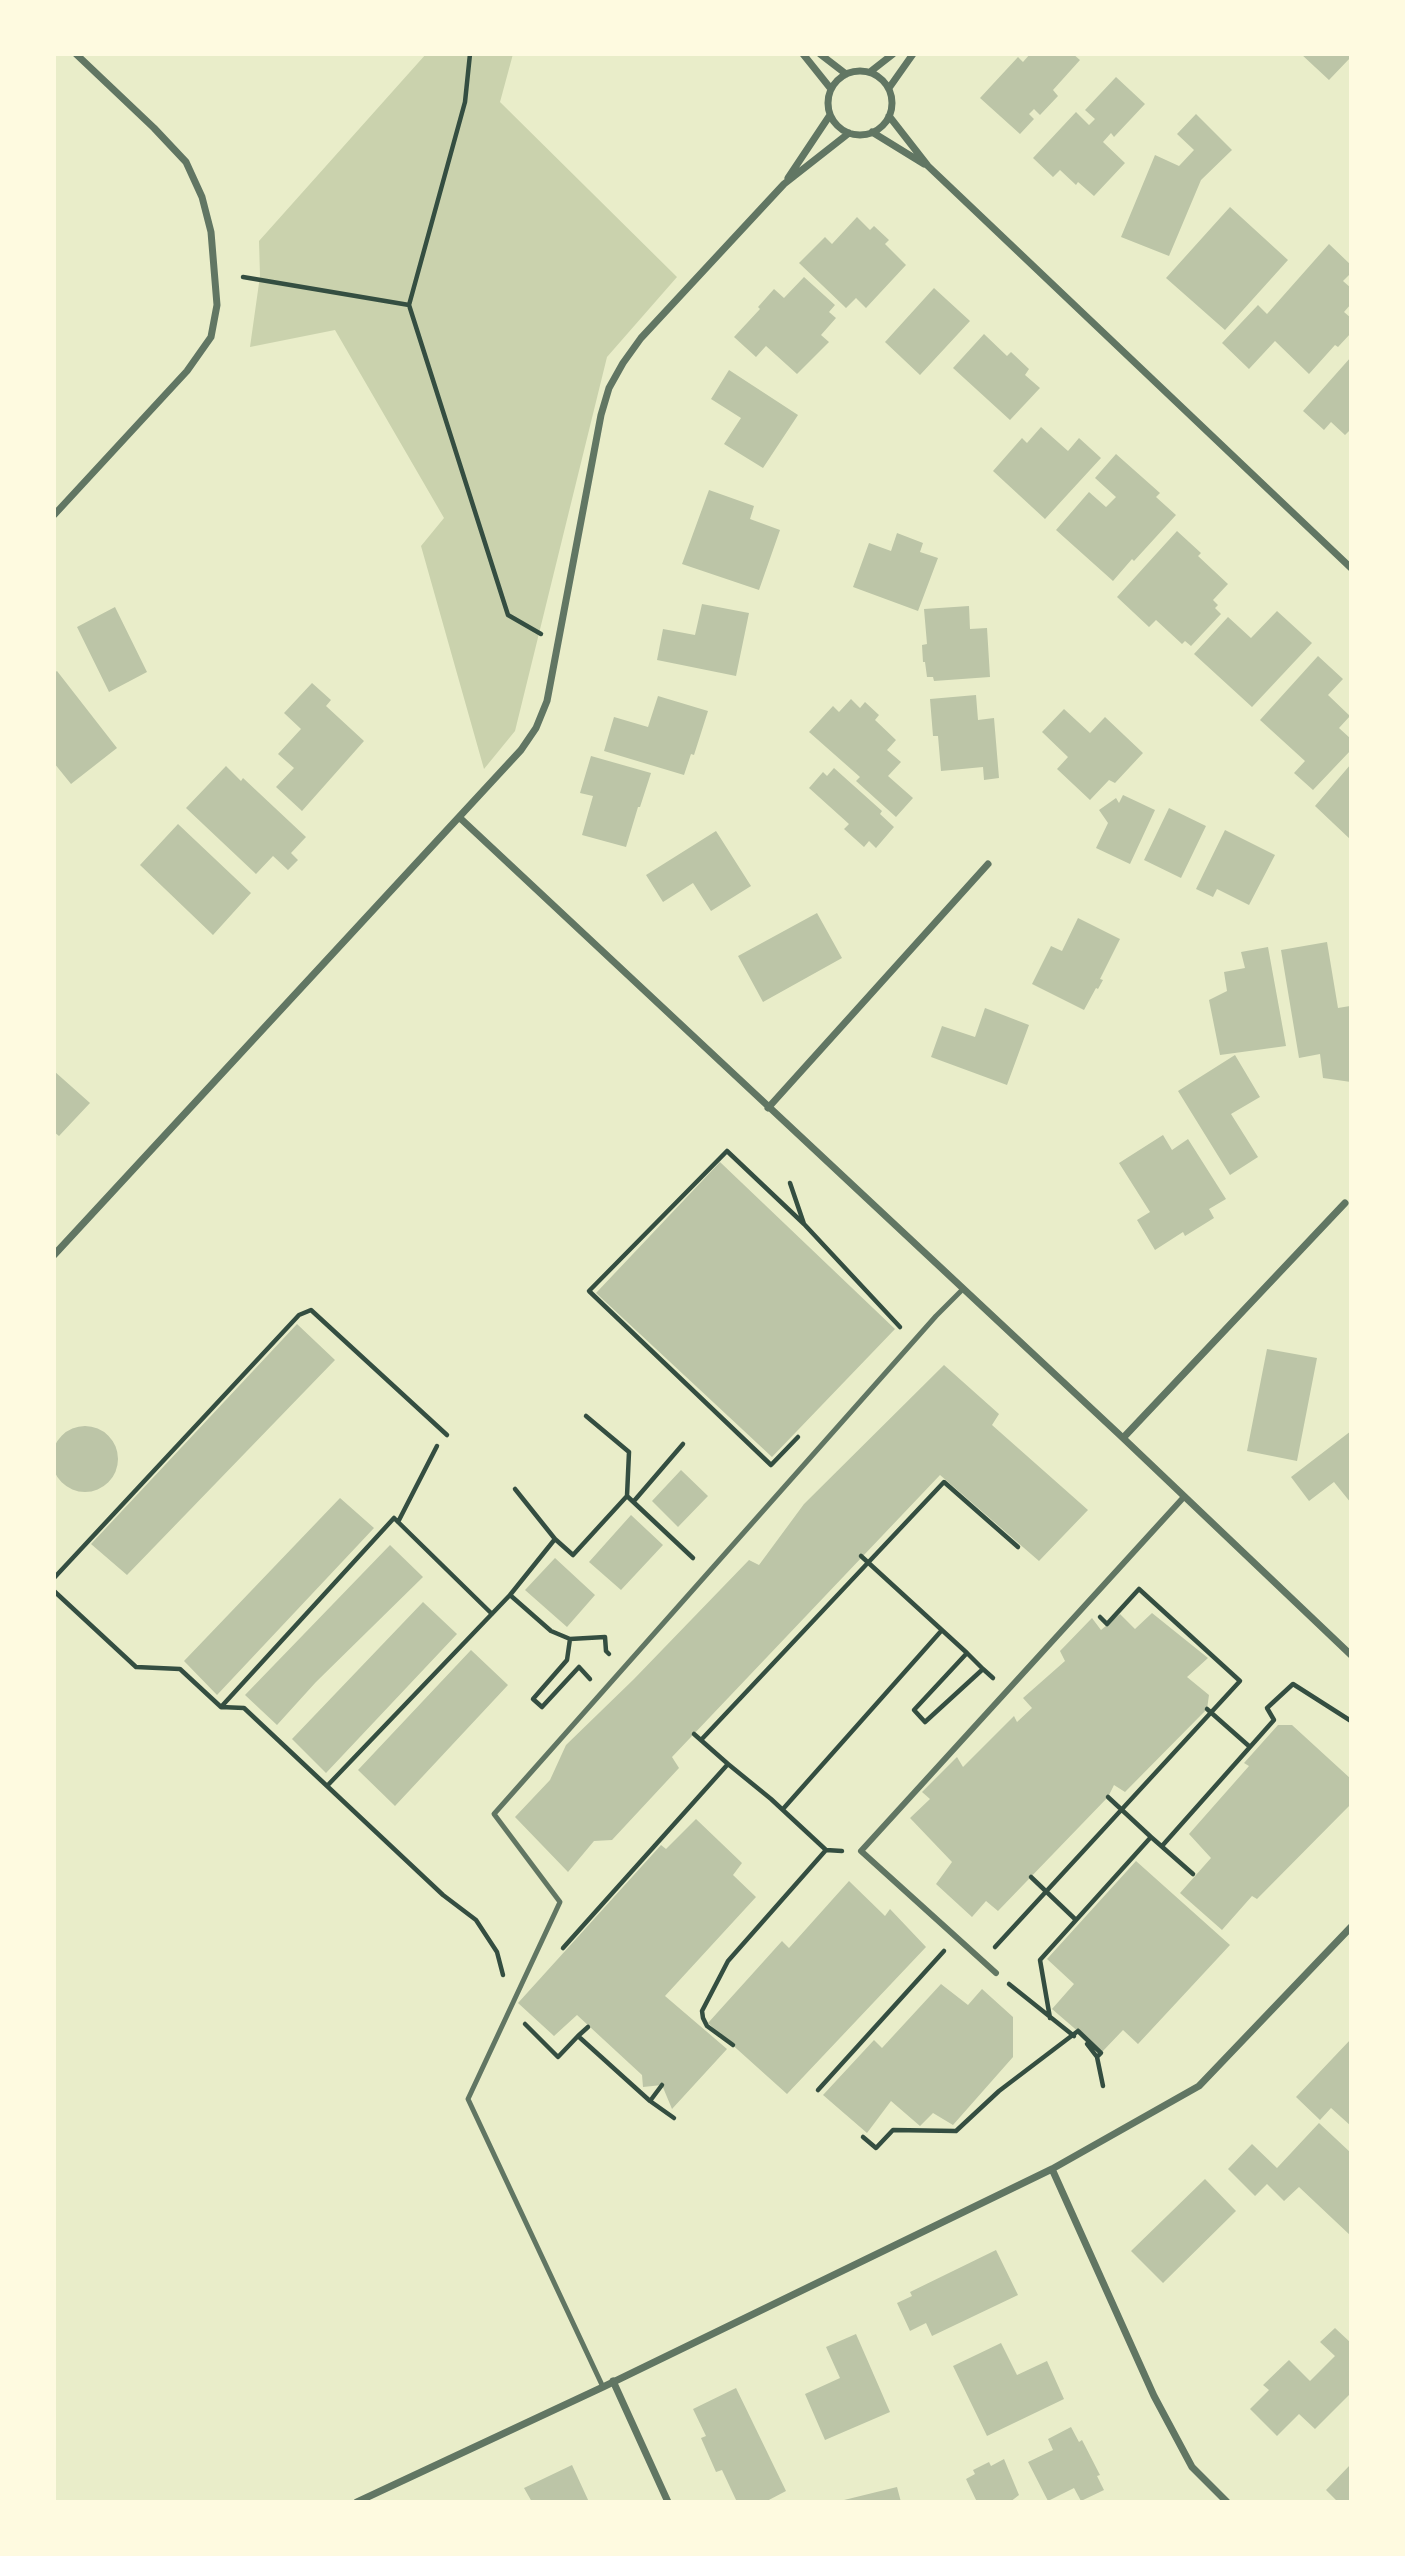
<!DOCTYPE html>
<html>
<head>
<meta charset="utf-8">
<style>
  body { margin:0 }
  #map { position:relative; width:1405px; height:2556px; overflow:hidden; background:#e9edc9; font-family:Karla,sans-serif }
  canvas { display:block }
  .frame { position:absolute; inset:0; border:56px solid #fefae0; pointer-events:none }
</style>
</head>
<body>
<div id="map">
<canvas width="1405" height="2556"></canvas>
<div class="frame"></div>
</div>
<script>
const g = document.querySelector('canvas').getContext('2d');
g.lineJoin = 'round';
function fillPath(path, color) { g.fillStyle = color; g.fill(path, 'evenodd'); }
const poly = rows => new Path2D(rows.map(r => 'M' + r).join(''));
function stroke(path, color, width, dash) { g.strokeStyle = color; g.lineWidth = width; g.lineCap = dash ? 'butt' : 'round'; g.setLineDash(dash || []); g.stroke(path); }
fillPath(poly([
  [426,54,513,54,500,102,677,277,607,357,515,731,484,769,421,546,444,518,335,330,250,347,260,276,259,241]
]), '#cad2ad');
fillPath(poly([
  [1030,54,1073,54,1080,60,1053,90,1058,96,1040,115,1034,109,1029,114,1034,119,1020,134,980,98,1018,57,1023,62],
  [1301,54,1351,54,1351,57,1329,80],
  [1116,77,1145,104,1114,137,1111,133,1103,142,1125,163,1094,196,1078,182,1076,185,1060,170,1053,177,1033,158,1076,112,1089,125,1095,119,1085,110],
  [1196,114,1232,150,1201,180,1169,256,1121,237,1155,155,1179,166,1194,150,1177,134],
  [1230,207,1288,260,1225,330,1166,278],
  [857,217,870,230,874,226,889,240,885,244,906,265,866,308,856,298,846,308,799,263,825,237,832,244],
  [1329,244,1351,265,1351,273,1343,281,1351,288,1351,304,1344,312,1351,318,1351,333,1338,347,1335,345,1309,374,1275,341,1249,369,1222,343,1258,305,1267,314],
  [804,277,835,305,829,312,836,318,821,335,829,342,797,374,766,346,756,357,734,337,760,309,758,307,774,289,784,298],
  [934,288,970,321,920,375,885,342],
  [984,334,1007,356,1011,352,1029,369,1025,375,1040,388,1010,420,953,368],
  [1351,357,1351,429,1345,435,1331,422,1324,430,1303,411],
  [729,370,798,415,763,468,724,444,741,418,711,399],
  [1041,427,1068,451,1079,438,1101,458,1045,519,993,471,1022,438,1027,443],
  [1116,454,1160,493,1156,497,1176,515,1134,561,1132,559,1113,581,1056,530,1089,492,1106,507,1116,497,1095,478],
  [709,490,754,506,750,519,780,530,759,590,682,564],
  [1177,531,1201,553,1198,556,1228,584,1213,600,1218,605,1215,608,1221,614,1191,646,1185,641,1182,644,1156,620,1149,627,1117,597],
  [897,533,923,543,920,552,938,558,918,611,853,587,869,543,891,551],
  [702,604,749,613,736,676,657,660,663,629,695,635],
  [969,606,970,629,987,628,990,677,934,681,933,677,927,677,925,662,923,662,922,645,927,644,924,609],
  [115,607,147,672,109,692,77,627],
  [1277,611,1312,643,1252,707,1194,654,1228,617,1251,638],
  [1318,656,1343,679,1328,695,1350,716,1339,728,1351,739,1351,750,1313,790,1294,773,1305,761,1260,720],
  [57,671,117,748,71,784,54,763,54,673],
  [312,683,331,700,326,706,364,741,302,811,276,787,294,768,278,754,301,729,284,713],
  [976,695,978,720,994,718,999,778,984,780,983,767,941,771,938,736,933,736,930,699],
  [658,696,708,711,694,755,691,754,684,775,604,751,614,717,648,727],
  [851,699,860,708,865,702,879,715,875,720,896,740,887,750,901,762,888,776,913,798,896,817,856,781,860,777,809,732,833,706,839,712],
  [1064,709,1090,733,1105,717,1143,753,1115,783,1109,780,1090,800,1057,769,1068,757,1042,732],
  [591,756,651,773,640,807,638,807,626,847,582,835,593,796,580,793],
  [1351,764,1351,840,1315,806],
  [226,766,241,781,243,778,306,837,291,853,298,860,288,870,273,856,256,874,186,808],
  [834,768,882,811,880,814,894,827,876,848,869,841,864,847,844,829,849,824,809,788,823,772,827,776],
  [1123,795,1155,810,1130,864,1096,848,1108,823,1099,810,1116,798,1119,803],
  [1169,808,1206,826,1181,878,1144,860],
  [178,824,251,893,213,935,140,865],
  [1225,830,1275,855,1249,905,1217,889,1213,897,1196,889],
  [716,831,751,886,711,911,693,883,663,902,646,875],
  [817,913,842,958,763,1002,738,956],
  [1078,918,1120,939,1100,979,1103,980,1098,989,1096,988,1084,1010,1032,984,1051,946,1062,951],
  [1327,942,1338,1008,1350,1006,1351,1082,1323,1078,1320,1054,1299,1058,1281,950],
  [1268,947,1286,1046,1220,1055,1209,1000,1227,991,1224,972,1245,968,1241,952],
  [985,1008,1029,1025,1007,1085,931,1057,942,1026,975,1037],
  [1235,1055,1260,1097,1231,1114,1258,1157,1230,1175,1178,1091],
  [54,1071,90,1103,59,1136,54,1132],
  [1163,1135,1172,1150,1188,1139,1226,1199,1209,1209,1214,1218,1185,1236,1183,1232,1155,1250,1137,1220,1150,1212,1119,1163],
  [720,1162,895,1329,772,1457,596,1293],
  [297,1324,335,1360,127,1575,91,1544],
  [1267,1349,1317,1358,1297,1461,1247,1451],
  [944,1365,999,1414,992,1425,1088,1510,1039,1561,940,1475,672,1757,679,1768,612,1840,594,1841,568,1872,515,1817,550,1780,566,1745,634,1679,749,1560,759,1565,804,1504],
  '52 1459a33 33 0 1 1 66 0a33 33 0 1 1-66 0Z',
  [1351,1431,1351,1503,1334,1482,1309,1501,1291,1477],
  [681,1470,708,1496,678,1527,652,1501],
  [340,1498,374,1528,217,1695,184,1661],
  [631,1515,663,1545,621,1590,589,1562],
  [390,1545,423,1577,316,1682,277,1725,245,1695],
  [555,1558,595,1595,567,1627,525,1590],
  [423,1602,457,1634,326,1773,292,1739],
  [1152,1613,1208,1658,1187,1677,1209,1695,1207,1709,1125,1792,1114,1785,1108,1797,998,1911,986,1901,972,1917,936,1884,952,1862,910,1818,930,1799,922,1792,957,1757,963,1767,1014,1716,1017,1722,1032,1708,1023,1698,1065,1661,1060,1651,1092,1618,1101,1630,1120,1614,1135,1629],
  [471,1650,508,1685,395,1806,358,1770],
  [1278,1725,1292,1725,1351,1779,1351,1804,1257,1899,1252,1896,1222,1930,1180,1893,1211,1858,1189,1834,1249,1766,1244,1763],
  [696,1819,742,1863,733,1875,756,1897,665,1996,727,2049,672,2109,662,2085,643,2087,642,2075,577,2015,554,2036,518,2003,661,1845,666,1849],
  [1136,1861,1230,1945,1138,2044,1123,2030,1102,2052,1052,2009,1074,1984,1047,1959],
  [849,1881,885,1916,890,1909,926,1947,787,2094,708,2023,782,1941,789,1948],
  [941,1984,968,2005,982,1989,1013,2017,1013,2057,953,2125,933,2113,920,2126,891,2101,867,2133,823,2095,874,2040,882,2048],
  [1351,2039,1351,2126,1331,2108,1320,2120,1296,2097],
  [1319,2123,1351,2153,1351,2236,1299,2187,1284,2201,1267,2184,1255,2196,1228,2169,1252,2144,1277,2168],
  [1205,2179,1236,2211,1163,2283,1131,2251],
  [996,2250,1018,2295,932,2336,926,2323,910,2331,897,2303,912,2296,910,2292],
  [1335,2328,1351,2343,1351,2393,1315,2429,1299,2414,1277,2436,1250,2409,1269,2390,1263,2385,1289,2360,1310,2381,1335,2356,1320,2342],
  [856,2334,890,2412,825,2440,805,2394,840,2378,826,2347],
  [1001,2343,1017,2375,1047,2361,1064,2399,987,2436,953,2366],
  [736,2388,786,2491,765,2502,737,2502,722,2470,716,2472,701,2438,706,2436,693,2409],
  [1071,2427,1079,2442,1082,2440,1100,2475,1097,2476,1104,2490,1081,2501,1074,2488,1048,2501,1028,2462,1053,2450,1048,2439],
  [1004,2459,1019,2495,1010,2502,977,2502,966,2479,975,2474,973,2470,989,2462,991,2466],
  [1351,2464,1351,2502,1338,2502,1326,2490],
  [572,2465,589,2502,532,2502,524,2488],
  [897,2487,901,2502,840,2502,840,2501]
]), '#bcc5a7');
stroke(poly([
  [470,54,465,102,409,305,508,615,541,634],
  [243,277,409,305],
  [790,1183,804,1224,727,1151,589,1291,771,1465,798,1437],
  [804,1224,900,1327],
  [586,1416,629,1452,627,1496],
  [515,1489,555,1539],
  [634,1501,683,1444],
  [398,1522,437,1446],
  [861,1556,967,1653,914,1710,925,1722,983,1669,993,1678],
  [54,1578,299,1315,311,1310,447,1435],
  [54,1591,136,1667,180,1669,221,1707,244,1708,443,1895,476,1920,497,1952,503,1975],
  [510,1595,555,1539,573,1555,627,1496,693,1558],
  [570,1639,567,1660,533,1699,542,1707,579,1667,590,1679],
  [967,1653,983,1669],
  [221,1707,394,1518,492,1614],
  [1207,1709,1250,1747],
  [694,1734,728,1764],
  [701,1740,944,1482,1018,1547],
  [327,1786,510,1595,551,1631,570,1639,605,1637,606,1651,609,1654],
  [1108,1797,1151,1837],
  [783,1809,942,1630],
  [1162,1846,1274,1720,1267,1708,1293,1684,1351,1721],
  [1031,1877,1076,1920],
  [995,1947,1240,1681,1139,1589,1107,1624,1100,1617],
  [563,1948,728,1764,771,1799,826,1850,842,1851],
  [1009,1984,1074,2036],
  [1050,2018,1040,1960,1151,1837,1193,1874],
  [525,2024,558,2057,578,2036,650,2101,674,2118],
  [1078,2031,1101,2053,1097,2057,1103,2086],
  [578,2036,588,2027],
  [1087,2044,1097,2057],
  [733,2045,707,2026,703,2018,702,2011,728,1961,826,1850],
  [818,2090,944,1951],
  [650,2101,662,2085],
  [863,2137,876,2148,893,2130,956,2131,999,2091,1078,2031]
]), '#344e41', 4.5);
stroke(poly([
  [603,2387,468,2099,560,1902,494,1814,936,1316,962,1290]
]), '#617663', 5);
stroke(poly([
  [996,1973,861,1851,1183,1498]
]), '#617663', 6);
stroke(poly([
  [803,54,831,89],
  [820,54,846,74],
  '828 103a32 32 0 1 1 64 0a32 32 0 1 1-64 0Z',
  [870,72,893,54],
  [889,88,913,54],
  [889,116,928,166,1351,568],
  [872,132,924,164],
  [788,178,830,115],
  [54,515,187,371,211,337,217,305,211,232,202,197,186,162,154,128,76,54],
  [460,818,1123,1438,1351,1655],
  [768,1108,988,864],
  [54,1255,521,750,536,728,547,701,601,415,609,388,623,363,641,338,784,184,849,133],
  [1123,1438,1345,1203],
  [1052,2169,1154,2396,1192,2467,1227,2502],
  [613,2381,668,2502],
  [357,2502,603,2387,1052,2169,1199,2086,1351,1927]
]), '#617663', 7);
</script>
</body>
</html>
